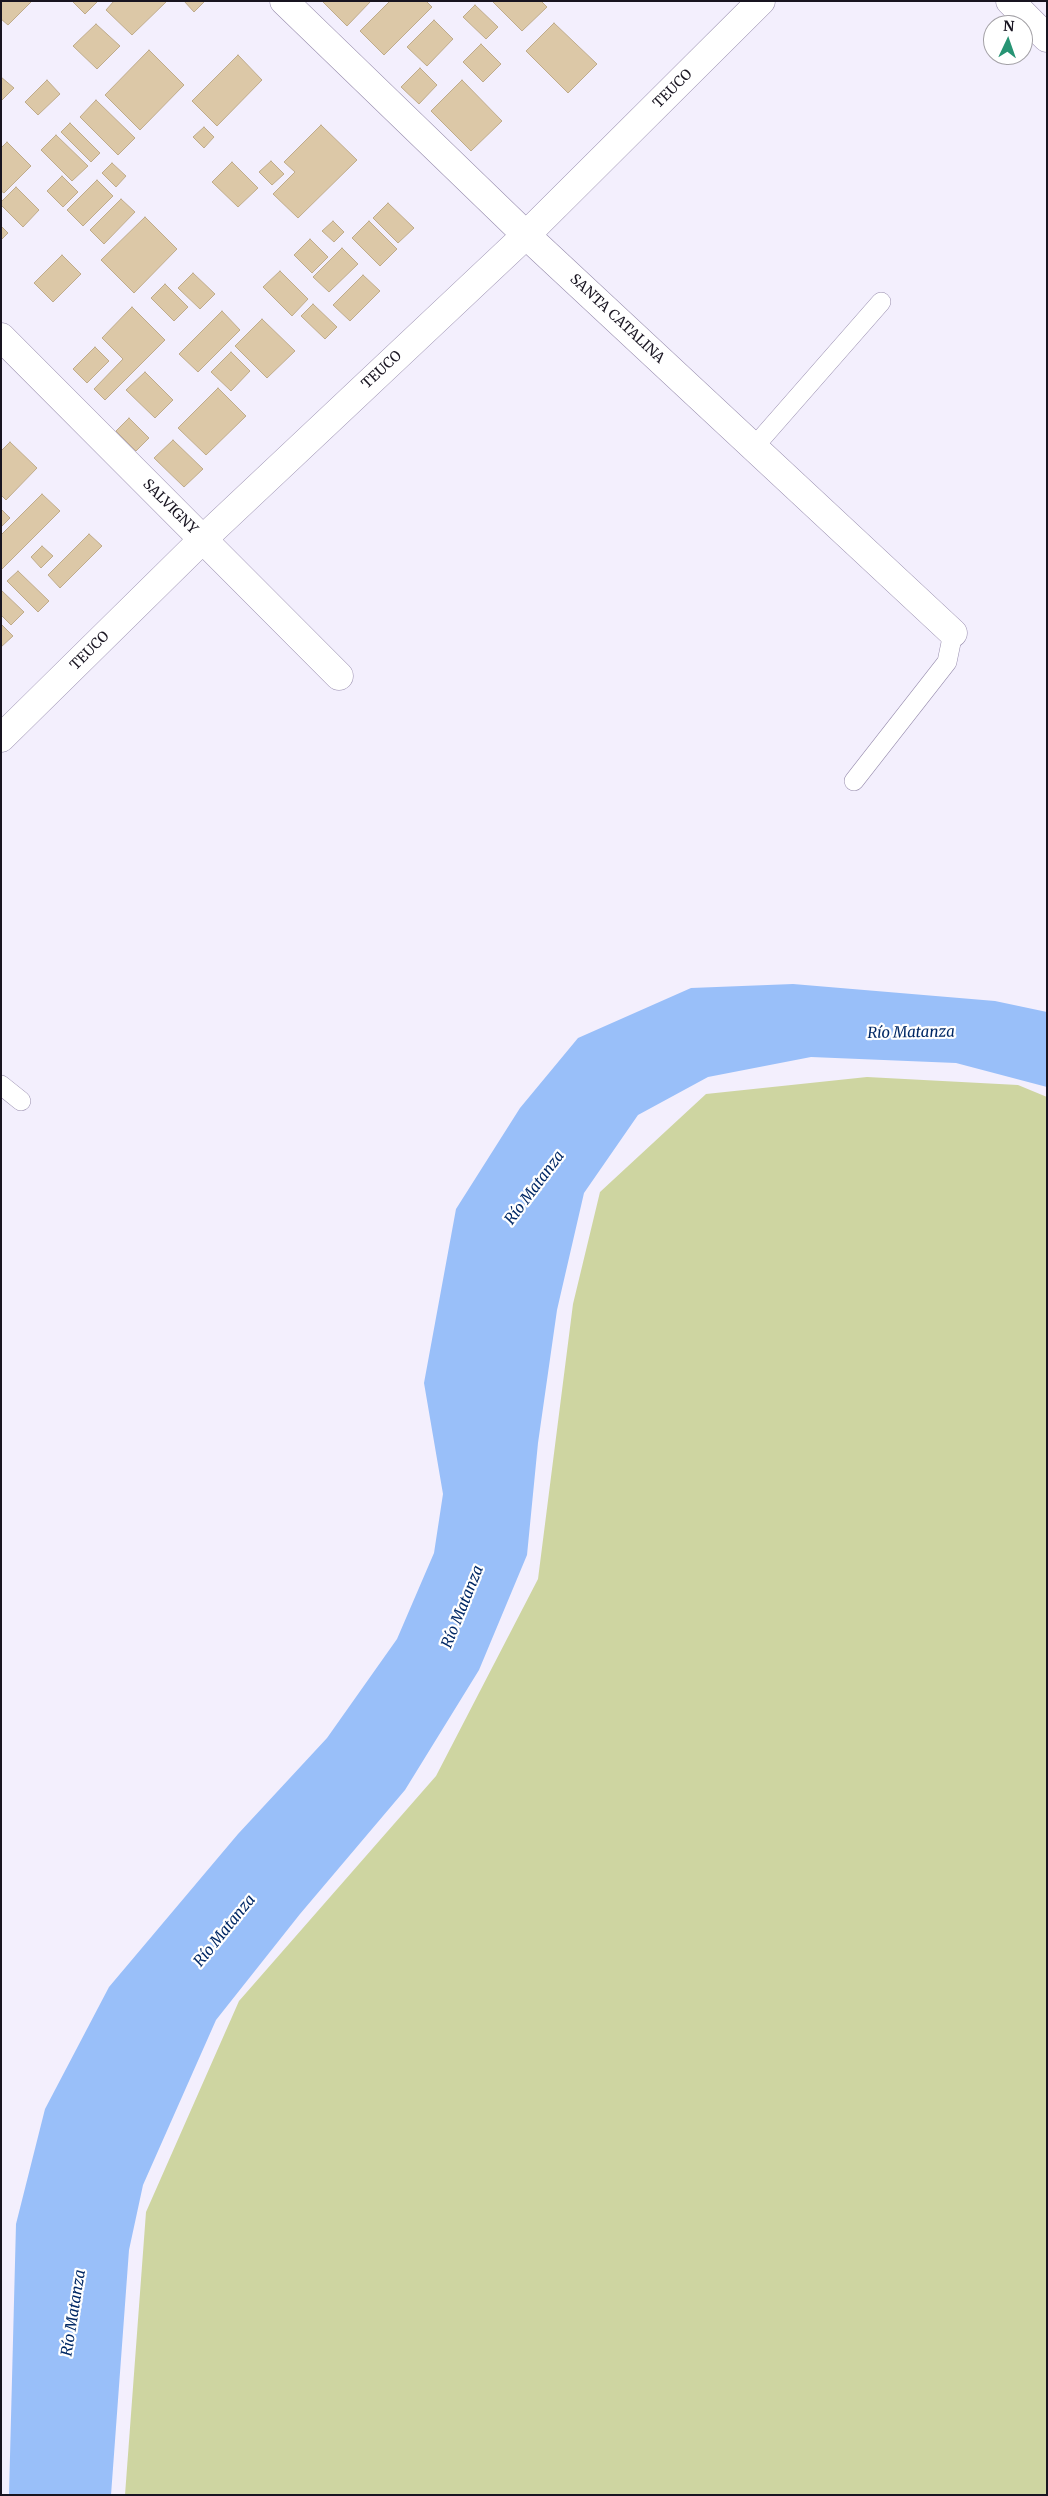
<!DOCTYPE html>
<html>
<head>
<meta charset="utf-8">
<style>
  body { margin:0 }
  #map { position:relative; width:1048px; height:2496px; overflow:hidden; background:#f3effd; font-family:Merriweather,serif }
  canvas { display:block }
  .frame { position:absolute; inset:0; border:2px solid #181420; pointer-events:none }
  .north { position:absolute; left:983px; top:15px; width:50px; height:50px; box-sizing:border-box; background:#fff; border:1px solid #a3a1a6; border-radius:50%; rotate:3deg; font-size:14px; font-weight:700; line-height:20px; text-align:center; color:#181420 }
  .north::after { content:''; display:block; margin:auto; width:18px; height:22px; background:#279474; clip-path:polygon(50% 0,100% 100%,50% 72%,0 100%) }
</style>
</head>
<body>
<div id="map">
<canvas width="1048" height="2496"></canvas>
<div class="frame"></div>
<div class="north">N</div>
</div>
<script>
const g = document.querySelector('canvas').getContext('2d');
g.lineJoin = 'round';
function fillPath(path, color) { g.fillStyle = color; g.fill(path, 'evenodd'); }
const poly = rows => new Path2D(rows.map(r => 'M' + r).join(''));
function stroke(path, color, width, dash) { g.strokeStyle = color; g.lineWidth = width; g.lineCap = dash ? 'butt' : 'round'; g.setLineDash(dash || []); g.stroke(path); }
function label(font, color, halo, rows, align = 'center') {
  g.font = font + ' Merriweather,serif'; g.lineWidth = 4.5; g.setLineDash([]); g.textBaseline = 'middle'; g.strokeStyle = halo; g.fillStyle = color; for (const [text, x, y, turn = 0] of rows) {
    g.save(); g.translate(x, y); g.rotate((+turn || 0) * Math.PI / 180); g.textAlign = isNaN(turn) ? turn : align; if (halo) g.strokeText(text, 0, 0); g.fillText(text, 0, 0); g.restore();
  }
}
fillPath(poly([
  [867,1077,1018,1085,1047,1097,1047,2495,125,2495,146,2212,239,2001,436,1776,538,1579,573,1304,600,1192,706,1094]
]), '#ced5a1');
fillPath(poly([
  [793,984,995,1001,1047,1012,1047,1087,956,1063,811,1057,708,1077,638,1115,584,1193,557,1310,538,1443,527,1555,479,1670,405,1790,300,1914,216,2020,143,2185,129,2250,111,2495,9,2495,16,2224,45,2109,109,1987,238,1834,327,1738,397,1639,434,1553,443,1494,424,1383,456,1209,520,1108,578,1038,691,988]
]), '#99bff9');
const building = poly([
  [1,1,32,1,8,25,1,19,1,1],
  [72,1,98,1,85,14,72,1],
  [114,1,167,1,132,35,106,10,114,1],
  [184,1,205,1,194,12,184,1],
  [322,1,371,1,347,26,322,1],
  [390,1,426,1,432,7,384,55,360,31,390,1],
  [492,1,541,1,547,7,522,31,492,1],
  [475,5,498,27,486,39,463,17,475,5],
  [434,20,453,39,427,66,407,47,434,20],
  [554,23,597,64,568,93,526,51,554,23],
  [96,24,120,46,97,69,73,46,96,24],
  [481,44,501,64,483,82,463,62,481,44],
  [149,50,184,85,140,130,105,95,149,50],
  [238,55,262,80,217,126,192,101,238,55],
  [420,68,437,85,419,104,401,87,420,68],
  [1,77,14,88,1,101,1,77],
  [47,80,60,94,38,115,25,102,47,80],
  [462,80,502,121,471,151,431,111,462,80],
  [96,100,135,138,118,155,80,117,96,100],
  [70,123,100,153,91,162,61,132,70,123],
  [321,125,357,160,298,218,273,194,295,172,284,162,321,125],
  [204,127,214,137,204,148,193,137,204,127],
  [56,135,88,166,72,181,41,150,56,135],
  [7,142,31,166,4,193,1,191,1,148,7,142],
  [271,161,284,174,272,185,259,172,271,161],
  [232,162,258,188,238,207,212,182,232,162],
  [112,163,126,176,116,187,102,173,112,163],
  [62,176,78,192,63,207,47,191,62,176],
  [97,180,113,196,83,226,67,210,97,180],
  [16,187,39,210,23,227,1,205,1,202,16,187],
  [121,199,135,212,104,244,90,230,121,199],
  [388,203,414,228,398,243,373,218,388,203],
  [145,217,177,249,134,293,101,260,145,217],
  [333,221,344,232,334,242,322,231,333,221],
  [369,221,397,249,380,266,352,238,369,221],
  [1,226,8,233,1,240,1,226],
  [310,239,328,257,312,273,294,255,310,239],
  [342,248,358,264,329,292,313,277,342,248],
  [62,255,81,274,53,302,34,283,62,255],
  [280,271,308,299,292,316,263,287,280,271],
  [193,273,215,294,200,309,178,288,193,273],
  [363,275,380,291,350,321,333,305,363,275],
  [165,284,188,307,174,321,151,298,165,284],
  [313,304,337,327,325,339,301,316,313,304],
  [132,307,165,340,105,400,94,389,123,359,102,338,132,307],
  [222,311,240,330,198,372,179,354,222,311],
  [262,319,295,351,267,378,235,346,262,319],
  [95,347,109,361,87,383,73,369,95,347],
  [231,352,250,371,231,391,211,372,231,352],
  [145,372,173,400,155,418,126,390,145,372],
  [218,388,246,416,206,455,178,428,218,388],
  [129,418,149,438,136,451,116,431,129,418],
  [173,440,203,469,184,487,154,458,173,440],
  [10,442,37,468,6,500,1,495,1,451,10,442],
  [42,494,60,511,1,570,1,535,42,494],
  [1,509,10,518,1,527,1,509],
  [89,534,102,546,60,588,48,575,89,534],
  [42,546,53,556,41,568,31,557,42,546],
  [18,571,49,601,38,612,7,581,18,571],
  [1,590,24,612,11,625,1,615,1,590],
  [1,624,13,636,1,647,1,624]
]);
fillPath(building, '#dcc8a7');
stroke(building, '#bfab8b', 1);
const service = poly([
  [754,447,881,302],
  [854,781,947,662,953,633],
  [1,1085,21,1101]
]);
const minor = poly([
  [284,1,526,235,953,633],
  [1010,1,1047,38],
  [1,337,339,676],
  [1,738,202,540,526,235,761,1]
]);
stroke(service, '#968bac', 20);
stroke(minor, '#968bac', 29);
stroke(service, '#fff', 19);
stroke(minor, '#fff', 28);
label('14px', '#181420', '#fff', [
  ["TEUCO",673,89,-45],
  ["SANTA CATALINA",617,319,43],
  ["TEUCO",382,370,-43],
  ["SALVIGNY",170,507,45],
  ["TEUCO",90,651,-45]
]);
label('italic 15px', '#002865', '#fff', [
  ["Río Matanza",911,1033,-1],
  ["Río Matanza",535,1188,-53],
  ["Río Matanza",463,1607,-68],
  ["Río Matanza",225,1931,-51],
  ["Río Matanza",74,2313,-81]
]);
</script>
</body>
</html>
